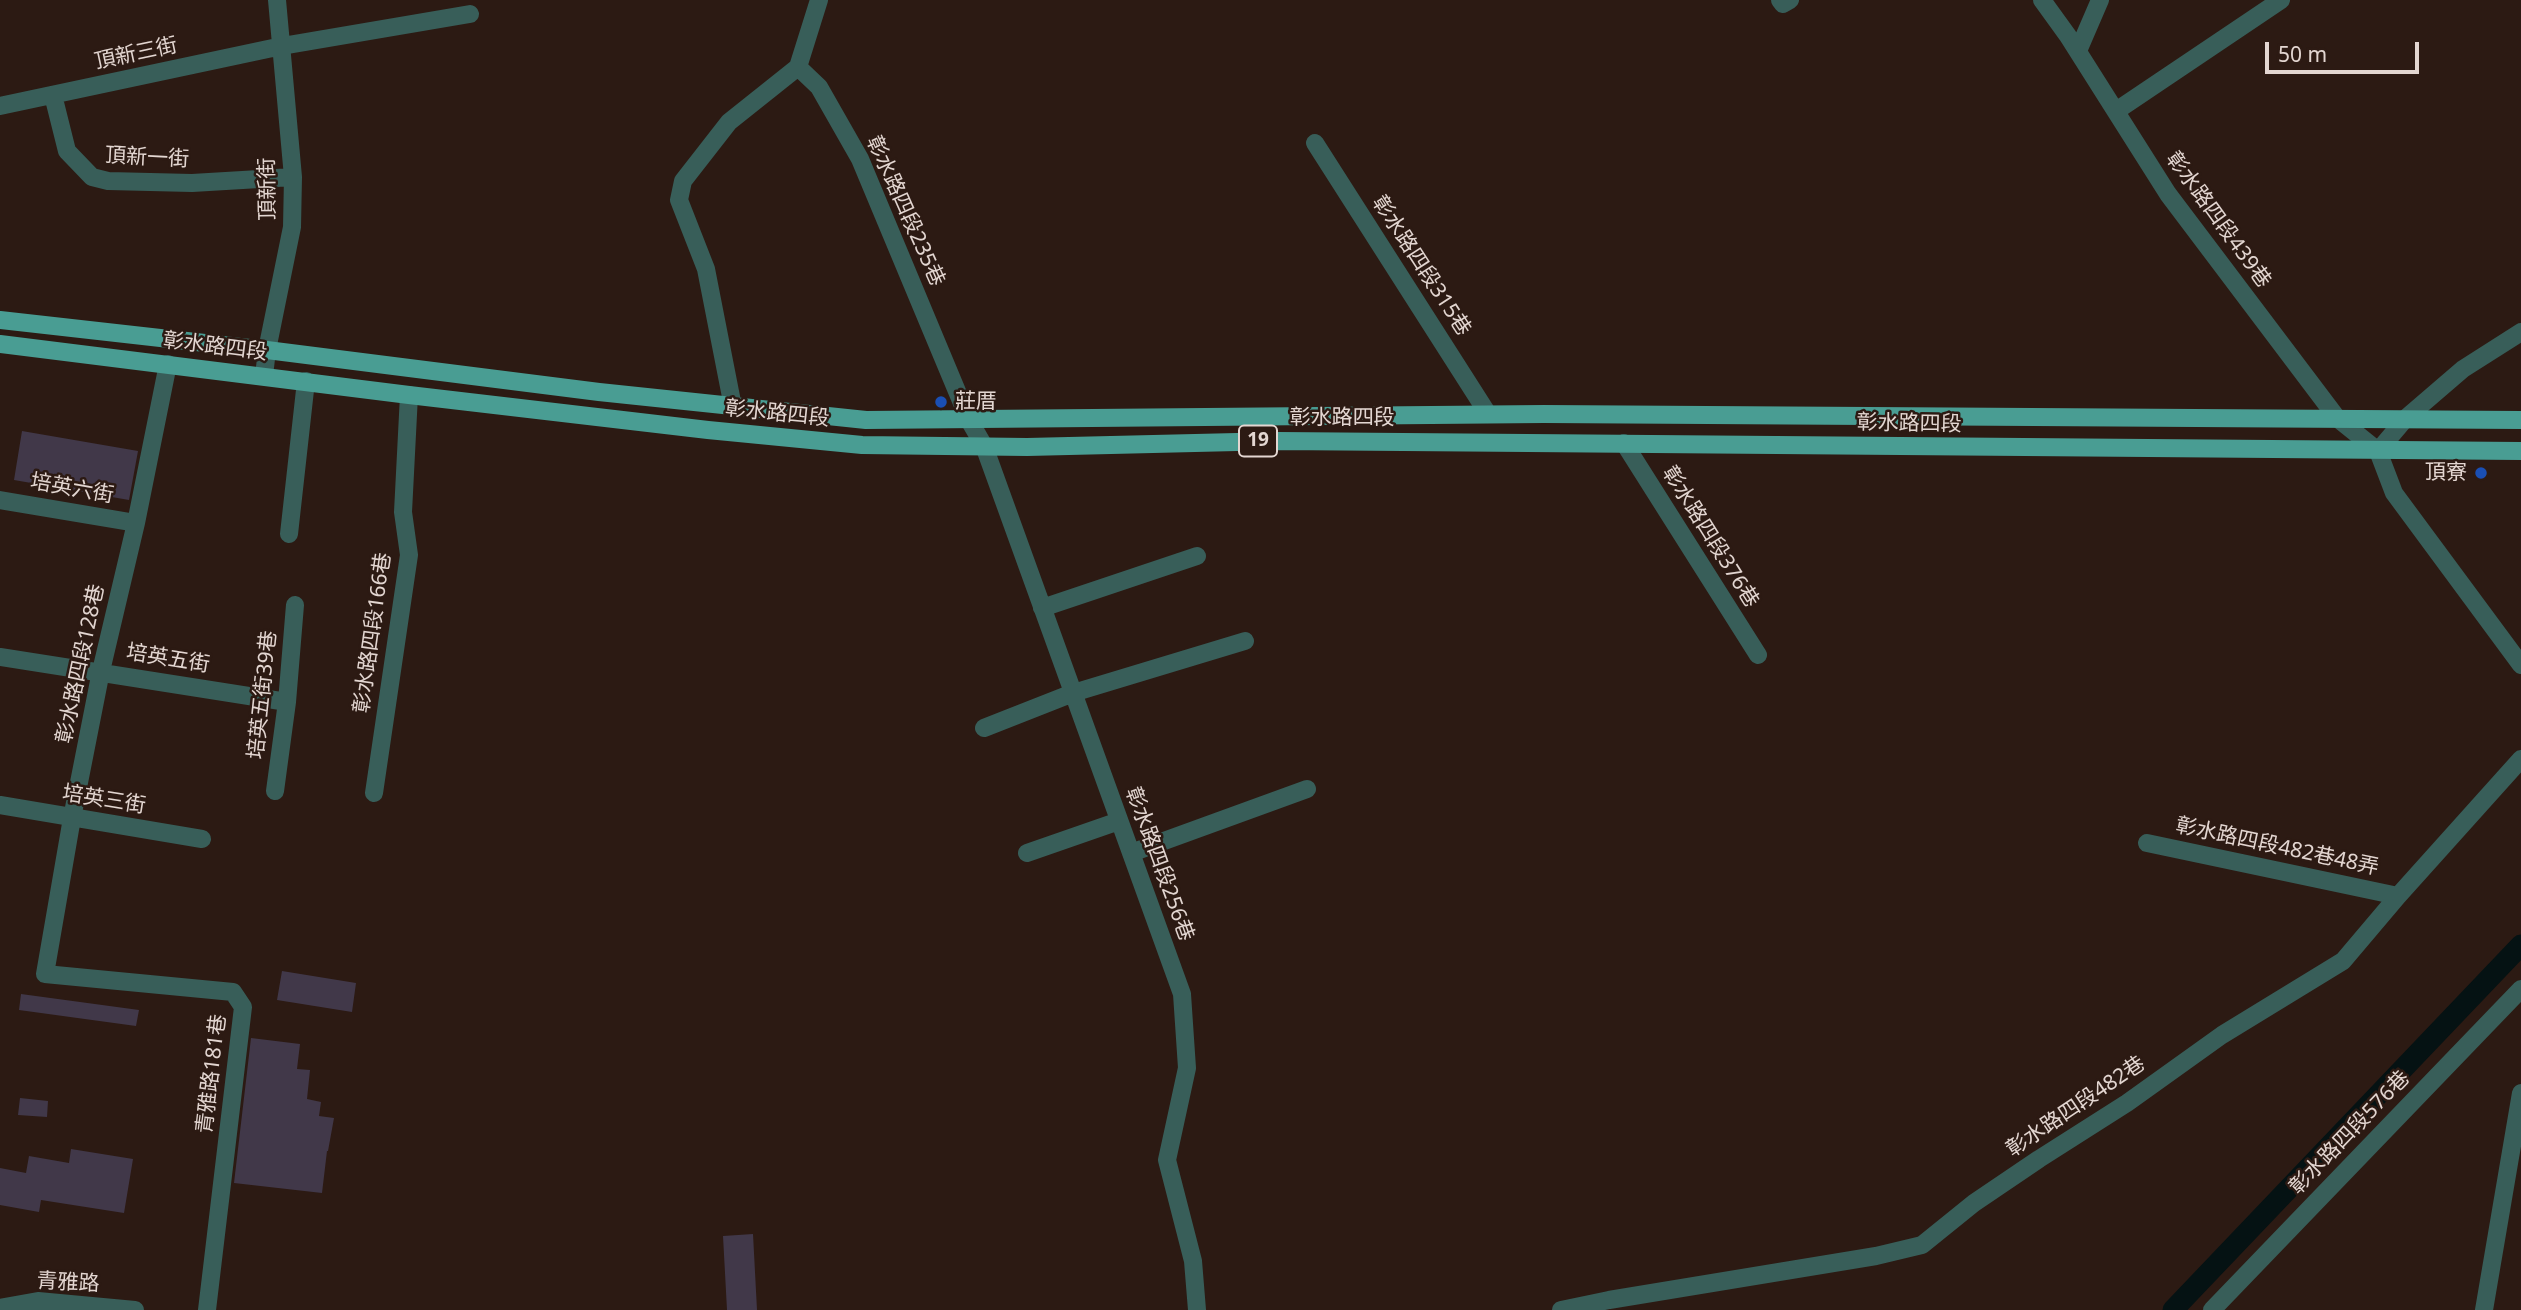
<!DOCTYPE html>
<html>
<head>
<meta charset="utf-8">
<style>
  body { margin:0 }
  #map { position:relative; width:2521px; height:1310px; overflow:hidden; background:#2c1a13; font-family:"Noto Sans",sans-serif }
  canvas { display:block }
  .scale { position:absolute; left:2265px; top:42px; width:154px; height:32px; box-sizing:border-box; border:4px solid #e3d6d1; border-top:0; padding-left:9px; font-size:21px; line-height:24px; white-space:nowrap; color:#e3d6d1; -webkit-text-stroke:5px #2c1a13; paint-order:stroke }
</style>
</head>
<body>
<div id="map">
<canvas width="2521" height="1310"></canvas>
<div class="scale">50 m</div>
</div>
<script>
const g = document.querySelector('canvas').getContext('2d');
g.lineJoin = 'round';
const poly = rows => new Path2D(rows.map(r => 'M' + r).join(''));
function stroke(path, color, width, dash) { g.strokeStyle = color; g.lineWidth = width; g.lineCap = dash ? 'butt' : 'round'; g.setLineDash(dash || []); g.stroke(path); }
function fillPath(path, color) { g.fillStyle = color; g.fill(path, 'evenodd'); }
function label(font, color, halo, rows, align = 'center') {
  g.font = font + ' "Noto Sans","Noto Sans TC",sans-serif'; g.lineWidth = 5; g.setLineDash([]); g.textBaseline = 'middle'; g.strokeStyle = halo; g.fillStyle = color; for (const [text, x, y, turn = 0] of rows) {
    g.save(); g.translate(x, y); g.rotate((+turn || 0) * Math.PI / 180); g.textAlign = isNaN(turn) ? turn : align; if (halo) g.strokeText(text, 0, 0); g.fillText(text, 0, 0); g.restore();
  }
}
stroke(poly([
  [2173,1310,2521,945]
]), '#051213', 21);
fillPath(poly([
  [22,431,138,451,129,500,14,480],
  [282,971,356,983,352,1012,277,1000],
  [21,994,139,1010,136,1026,19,1010],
  [251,1038,300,1044,297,1069,310,1070,307,1099,321,1102,319,1116,334,1118,328,1151,327,1151,322,1193,234,1183],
  [20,1098,48,1101,47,1117,18,1115],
  [71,1149,133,1159,124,1213,41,1200,39,1212,0,1205,0,1168,26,1173,29,1156,69,1163],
  [753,1234,757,1310,727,1310,723,1236]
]), '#413849');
stroke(poly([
  [1780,0,1783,4,1790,0],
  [2042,0,2068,36,2168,194,2337,418,2378,451,2394,493,2521,665],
  [2078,51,2100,0],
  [798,67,819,87,860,159,969,420,984,446,1182,994,1187,1068,1167,1160,1193,1261,1197,1310],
  [798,67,819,0],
  [53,95,67,151,92,177,108,181,192,183,293,177],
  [0,106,282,46,470,14],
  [2116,111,2281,0],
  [1315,143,1488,414],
  [168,364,136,523,101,671,72,818,45,974,233,992,243,1007,207,1310],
  [264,376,267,350,292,227,293,177,277,0],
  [733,407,706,269,679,200,683,181,729,122,798,67],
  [1624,443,1758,655],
  [2378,451,2406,418,2463,369,2521,332],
  [0,500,136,523],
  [289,534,306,381],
  [1042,608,1197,556],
  [0,657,287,702],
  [984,728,1073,693,1245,641],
  [275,791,287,702,295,605],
  [374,793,409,555,403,512,409,395],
  [0,805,202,839],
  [2147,843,2398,896],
  [1027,853,1119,821],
  [1131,853,1307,789],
  [0,1308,38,1301,135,1310],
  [1561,1310,1609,1300,1876,1256,1922,1245,1974,1203,2039,1159,2127,1103,2222,1035,2343,961,2398,896,2521,759],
  [2212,1310,2521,989],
  [2484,1310,2521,1093]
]), '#385e59', 18);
stroke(poly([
  [0,320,267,350,599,392,866,420,1544,414,2521,420],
  [0,344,409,395,708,430,862,445,1027,447,1279,441,2521,451]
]), '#499d93', 18);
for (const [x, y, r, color] of [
  [941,402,7,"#1a4fb4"],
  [2481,473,7,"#1a4fb4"]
]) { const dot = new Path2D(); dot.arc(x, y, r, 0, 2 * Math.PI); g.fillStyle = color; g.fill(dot); stroke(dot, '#2c1a13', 2.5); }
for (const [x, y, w] of [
  [1258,441,38]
]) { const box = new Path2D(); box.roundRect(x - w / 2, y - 15.5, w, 31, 5); g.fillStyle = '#2c1a13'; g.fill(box); stroke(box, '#e3d6d1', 2); }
label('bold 19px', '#e3d6d1', null, [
  ["19",1258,441]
]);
label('21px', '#e3d6d1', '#2c1a13', [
  ["頂新三街",136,54,-12],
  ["頂新一街",147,158,3],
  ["頂新街",268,189,-91],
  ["彰水路四段235巷",905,211,66],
  ["彰水路四段439巷",2218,220,54],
  ["彰水路四段315巷",1421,266,57],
  ["彰水路四段",215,347,7],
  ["彰水路四段",777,414,6],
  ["彰水路四段",1342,418],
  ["彰水路四段",1909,424,1],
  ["培英六街",72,489,10],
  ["彰水路四段376巷",1710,537,58],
  ["彰水路四段166巷",373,633,-82],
  ["培英五街",168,659,9],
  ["彰水路四段128巷",81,664,-78],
  ["培英五街39巷",263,695,-84],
  ["培英三街",104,800,9],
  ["彰水路四段482巷48弄",2277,847,12],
  ["彰水路四段256巷",1159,864,70],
  ["青雅路181巷",212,1074,-83],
  ["彰水路四段482巷",2076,1107,-34],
  ["彰水路四段576巷",2350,1133,-46],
  ["青雅路",68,1283,3]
]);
label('21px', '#e3d6d1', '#2c1a13', [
  ["莊厝",955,402],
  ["頂寮",2467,473,"right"]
], 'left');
</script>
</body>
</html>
